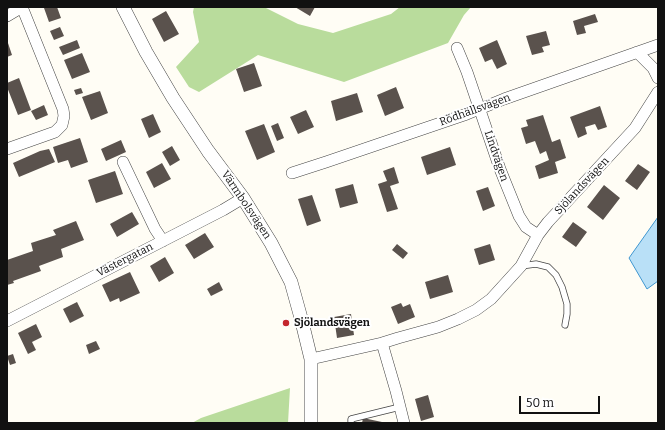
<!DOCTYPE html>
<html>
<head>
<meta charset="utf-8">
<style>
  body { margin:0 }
  #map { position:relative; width:665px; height:430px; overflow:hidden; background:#fffdf5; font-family:Bitter,serif }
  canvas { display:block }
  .frame { position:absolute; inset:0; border:8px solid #111; pointer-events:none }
  .scale { position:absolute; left:519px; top:396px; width:81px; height:18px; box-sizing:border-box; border:2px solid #111; border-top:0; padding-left:5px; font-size:12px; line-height:14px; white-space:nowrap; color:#111; -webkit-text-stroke:3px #fff; paint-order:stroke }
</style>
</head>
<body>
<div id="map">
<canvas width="665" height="430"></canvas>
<div class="frame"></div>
<div class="scale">50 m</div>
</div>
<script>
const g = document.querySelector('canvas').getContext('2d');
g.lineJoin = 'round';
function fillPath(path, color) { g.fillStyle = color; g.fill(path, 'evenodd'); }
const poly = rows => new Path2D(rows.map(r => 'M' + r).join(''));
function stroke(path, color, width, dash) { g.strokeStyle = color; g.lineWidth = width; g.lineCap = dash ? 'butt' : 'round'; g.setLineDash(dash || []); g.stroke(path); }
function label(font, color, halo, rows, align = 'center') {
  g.font = font + ' Bitter,serif'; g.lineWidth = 4; g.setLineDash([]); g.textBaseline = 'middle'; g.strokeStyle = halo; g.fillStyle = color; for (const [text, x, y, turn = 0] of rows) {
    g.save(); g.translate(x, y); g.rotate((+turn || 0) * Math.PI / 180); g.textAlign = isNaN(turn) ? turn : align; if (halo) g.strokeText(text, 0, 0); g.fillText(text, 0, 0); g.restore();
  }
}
fillPath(poly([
  [194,7,264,7,298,24,333,33,391,14,400,7,471,7,464,15,448,43,344,82,258,55,199,92,189,87,176,67,199,42,193,12],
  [290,388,288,423,192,423,201,418]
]), '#b9dc9c');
const water = poly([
  [658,217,658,281,647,289,629,258,658,217]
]);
fillPath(water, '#b9e0f7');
stroke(water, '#3f96cf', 1);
fillPath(poly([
  [46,7,57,7,61,18,49,22,44,8],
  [295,7,315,7,310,16],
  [166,11,179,34,164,42,152,19],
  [595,14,598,22,584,26,586,33,577,35,573,21],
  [60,27,64,36,54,40,50,31],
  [546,31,550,45,542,47,544,52,532,55,526,36],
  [7,40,12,55,7,57],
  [77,40,80,48,63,55,59,47],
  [497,40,507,64,497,69,492,59,485,62,479,48],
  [82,53,90,72,72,79,64,60],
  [254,63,262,86,244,92,236,69],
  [19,78,31,110,18,115,7,87,7,83],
  [396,87,404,108,385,116,377,95],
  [81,88,83,93,76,95,74,90],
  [100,91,108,113,91,120,82,97],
  [357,93,363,112,336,121,331,101],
  [44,105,48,115,36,120,31,111],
  [600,106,607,127,598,130,595,124,585,127,587,134,578,138,570,117],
  [306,110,314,127,298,134,290,117],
  [153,114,161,132,149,138,141,119],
  [543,115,552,142,560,139,566,158,555,162,558,173,539,179,535,166,549,160,546,151,540,154,535,141,526,144,521,128,528,126,526,120],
  [278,123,284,138,277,141,271,126],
  [264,124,275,152,257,160,245,131],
  [80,138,88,162,71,168,68,160,58,163,53,147],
  [121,140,126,152,106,161,101,149],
  [172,146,180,160,170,166,162,152],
  [450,147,456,165,427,175,421,157],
  [49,149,55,162,19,177,13,163,40,151],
  [162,163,171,179,154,188,146,172],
  [638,164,650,172,637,190,625,181],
  [394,167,399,183,390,186,398,209,387,212,378,184,387,181,383,171],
  [115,171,123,194,96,203,88,180],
  [353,184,358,203,340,208,335,189],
  [604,185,620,198,603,220,587,207],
  [488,187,495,206,483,211,476,191],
  [312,195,321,221,307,226,298,199],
  [132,212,139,224,117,237,110,224],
  [76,221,84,240,61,249,63,257,39,266,41,271,13,281,14,283,7,285,7,260,33,251,31,243,56,235,53,230],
  [573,222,587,232,576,247,562,237],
  [205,233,214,247,194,259,185,245],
  [397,244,408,253,403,259,392,250],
  [490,244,495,260,479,265,474,249],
  [165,257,174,273,159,282,150,266],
  [130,272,140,293,120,302,119,298,110,302,102,285],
  [448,275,453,292,430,299,425,282],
  [219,282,223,290,211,296,207,289],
  [77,302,84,316,70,323,63,309],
  [401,303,403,307,410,304,415,317,398,324,391,307],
  [351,314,354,335,337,338,334,317],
  [36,324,42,337,32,342,36,350,28,354,18,333],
  [96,341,100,349,89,354,86,345],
  [13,354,16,363,10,365,7,356],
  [428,395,434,417,421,421,415,399],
  [363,418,382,422,382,423,362,423]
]), '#5a524d');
const service = poly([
  [521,266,536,264,548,267,556,275,562,287,567,304,567,314,565,325],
  [351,423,351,419,400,407]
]);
const minor = poly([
  [7,16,22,7],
  [457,48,467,72,500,169,519,216,526,227,538,235],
  [637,52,653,68,658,78],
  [7,149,55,132,62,125,64,116,63,109,22,7],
  [123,162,155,229,163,241],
  [292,173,326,162,467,114,504,99,658,45],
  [7,321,223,210,243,198],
  [382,343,396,391,404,423],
  [311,359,382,343,398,338,438,327,458,319,476,310,491,299,521,266,538,235,548,222,635,128,658,92]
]);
const tertiary = poly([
  [123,7,146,52,173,98,208,151,243,198,271,243,291,282,301,318,311,359,311,423]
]);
stroke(service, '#444', 7);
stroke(minor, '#444', 12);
stroke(tertiary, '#444', 14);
stroke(service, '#fff', 5.5);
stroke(minor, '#fff', 11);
stroke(tertiary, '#fff', 13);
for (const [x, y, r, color] of [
  [286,323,4,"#c4262e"]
]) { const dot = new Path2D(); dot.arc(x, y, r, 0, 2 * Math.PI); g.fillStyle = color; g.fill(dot); stroke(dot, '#fff', 1.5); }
label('11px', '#111', '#fff', [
  ["Rödhällsvägen",475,110,-20],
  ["Lindvägen",496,156,71],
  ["Sjölandsvägen",582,186,-47],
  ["Värmbolsvägen",246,205,56],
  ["Västergatan",125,260,-27]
]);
label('bold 11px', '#111', '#fff', [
  ["Sjölandsvägen",294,323]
], 'left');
</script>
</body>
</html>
